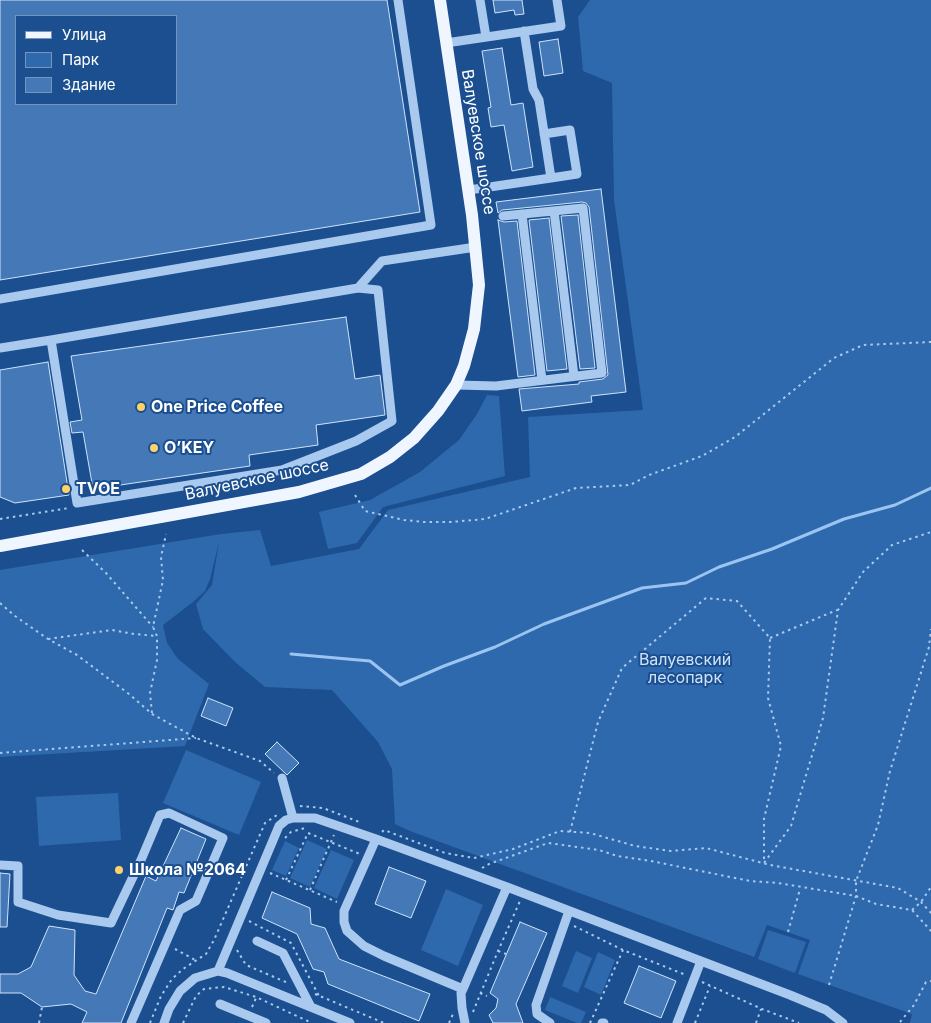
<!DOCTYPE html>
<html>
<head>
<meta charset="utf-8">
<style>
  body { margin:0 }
  #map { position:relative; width:931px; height:1023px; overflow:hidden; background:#1b4f8f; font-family:Inter,sans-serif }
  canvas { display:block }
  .legend { position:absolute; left:15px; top:15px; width:162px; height:90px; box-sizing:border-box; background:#1b4f8f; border:1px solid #7695bc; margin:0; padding:6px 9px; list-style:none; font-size:15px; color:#fff }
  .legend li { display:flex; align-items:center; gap:10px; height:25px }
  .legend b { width:25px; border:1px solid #7695bc }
</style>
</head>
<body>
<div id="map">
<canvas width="931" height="1023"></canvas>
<ul class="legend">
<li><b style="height:6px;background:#f0f6ff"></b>Улица</li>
<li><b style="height:14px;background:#2e69ad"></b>Парк</li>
<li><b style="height:14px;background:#4478b7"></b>Здание</li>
</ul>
</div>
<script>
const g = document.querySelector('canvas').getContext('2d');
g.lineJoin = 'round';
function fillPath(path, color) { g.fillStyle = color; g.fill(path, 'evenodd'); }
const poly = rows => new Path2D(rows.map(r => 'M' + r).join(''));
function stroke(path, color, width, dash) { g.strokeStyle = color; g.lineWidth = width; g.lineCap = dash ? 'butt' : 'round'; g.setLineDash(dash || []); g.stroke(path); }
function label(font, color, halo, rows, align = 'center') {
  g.font = font + ' Inter,sans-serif'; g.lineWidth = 4; g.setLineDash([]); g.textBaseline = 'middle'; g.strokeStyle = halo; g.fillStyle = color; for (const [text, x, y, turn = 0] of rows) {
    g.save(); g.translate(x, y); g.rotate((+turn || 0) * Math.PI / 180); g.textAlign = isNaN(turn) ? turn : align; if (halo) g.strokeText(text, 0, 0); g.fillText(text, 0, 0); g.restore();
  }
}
fillPath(poly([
  [590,0,931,0,931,1023,910,1023,912,1014,798,974,810,940,767,925,754,957,410,831,395,824,392,769,378,742,332,690,265,687,235,662,203,629,196,604,212,585,219,542,210,579,205,591,193,602,163,625,167,643,178,659,209,684,185,746,0,757,0,570,221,534,260,530,271,566,359,549,388,510,530,477,528,417,643,410,614,200,612,83,583,71,578,17],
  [487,395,499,396,505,476,383,507,357,543,328,549,319,512,370,500,420,472,459,440,477,414],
  [186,750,261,782,239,835,163,803],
  [118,793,121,840,39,846,36,797],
  [307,840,327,849,310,887,290,878],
  [285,841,299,848,286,876,272,870],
  [331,850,354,860,337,899,314,888],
  [446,889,483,905,458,966,421,950],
  [768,930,806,942,795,973,758,959],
  [576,951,592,958,578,993,562,986],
  [598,952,615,960,601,995,584,987],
  [550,997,586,1012,581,1023,577,1023,545,1010]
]), '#2e69ad');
stroke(poly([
  [291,654,370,661,400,685,444,666,495,647,544,624,642,588,686,583,719,567,772,549,844,519,895,505,931,488]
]), '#9cc4f0', 3);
const building = poly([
  [0,0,387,0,420,212,0,280,0,0],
  [16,16,176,16,176,104,16,104,16,16],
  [493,0,522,0,524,14,515,15,514,10,495,13,493,0],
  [558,39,563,73,544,76,539,42,558,39],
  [502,48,511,105,523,103,533,167,512,171,504,125,491,127,488,108,491,107,482,51,502,48],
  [601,189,626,392,591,396,592,402,522,411,519,389,579,384,579,382,603,379,608,375,589,207,586,203,582,202,502,210,498,213,496,202,601,189],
  [578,215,595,368,580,369,561,216,578,215],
  [549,218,567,369,547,371,529,220,549,218],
  [498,220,504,222,517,221,535,375,518,377,498,220],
  [346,317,355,379,380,375,385,415,316,425,318,445,249,455,250,466,93,489,83,432,72,433,70,422,82,420,71,356,346,317],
  [48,362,69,495,15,503,0,497,0,370,48,362],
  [208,698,233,708,226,726,201,716,208,698],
  [277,742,299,763,287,775,265,754,277,742],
  [181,828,206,839,184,893,179,892,173,910,167,908,121,1023,82,1023,87,1012,71,1004,42,1007,21,993,0,993,0,974,18,974,31,967,49,926,75,930,74,975,85,991,96,994,146,876,156,881,181,828],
  [389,867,426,881,411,918,375,904,389,867],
  [0,873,10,874,7,927,0,927,0,873],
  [272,892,310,908,311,924,325,928,339,959,430,994,419,1021,328,984,324,972,313,969,297,934,262,918,272,892],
  [520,922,547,933,516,1004,523,1023,493,1023,489,1015,496,1008,498,999,490,993,520,922],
  [639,966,676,981,661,1018,624,1003,639,966]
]);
fillPath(building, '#4478b7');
stroke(building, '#cfe3fa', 1);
stroke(poly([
  [355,495,365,511,404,520,424,522,451,522,485,519,576,488,630,485,649,475,702,456,735,437,834,358,863,345,931,342],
  [0,519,69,508],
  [82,550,106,573,153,627],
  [0,603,15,616,48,639,77,655,129,694,152,714,196,738,260,761,274,773],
  [770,638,837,610],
  [48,639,112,630,134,634,157,636],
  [152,713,150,693,157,660,157,636,153,627,163,580,161,557,166,534],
  [0,753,196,738],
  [300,806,323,808,362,823],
  [382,832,384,830,445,853,474,858,513,849,560,831,590,833,635,846,671,851,706,848,770,865,898,888,921,902,931,913],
  [570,832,598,722,622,668,706,598,737,601,770,638,768,698,781,746,764,819,764,863,791,826,823,718,838,610,863,572,892,545,931,532],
  [285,838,291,832,305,828],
  [482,868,489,864,548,843,599,850,617,856,651,861,750,881,778,883,856,896,876,904,912,910,931,931],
  [270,873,337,902],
  [286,880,308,833,360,854],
  [310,890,334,835],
  [912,910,921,902,931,887],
  [249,921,291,943,319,996],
  [574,926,623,950,686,975],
  [788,932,800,889],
  [175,949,197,961],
  [237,950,246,965,288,983],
  [498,951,506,954],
  [702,982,762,1009,799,1023],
  [829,985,856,896,856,881,878,825,890,771,929,647,931,629],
  [480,993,487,996],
  [315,994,384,1023],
  [252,1007,256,998],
  [473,1012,498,951,520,901],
  [900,1022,914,1005,926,982,931,981],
  [39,1023,42,1007],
  [150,1023,161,996,172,979,183,969,206,954,214,940,265,823,277,815],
  [183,1023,196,996,204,989,224,987,256,997,312,1023],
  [449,1023,453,1014],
  [590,1023,623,950],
  [695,1023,710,986],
  [756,1023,761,1009]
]), '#a9c9ee', 2, [2.5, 4]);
stroke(poly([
  [480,0,486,37],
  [446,43,561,26,557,0],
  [544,134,570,130,577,174,551,178],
  [469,190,551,178,539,100,533,89,524,31],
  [554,211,574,376],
  [522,214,542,380],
  [358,288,382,261,476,247],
  [0,299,431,225,398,0],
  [0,348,51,340,358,288,378,290,392,421,356,441,282,470,77,503,51,340],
  [456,385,496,386,602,373,583,208,503,216],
  [282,778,293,818],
  [376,839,344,911,344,922,347,931,364,946,384,956,463,989,507,887],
  [0,865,18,866,18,902,58,915,111,923,141,860,160,815,169,813,223,838,196,901,180,910,131,1023],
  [257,941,283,953,311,1007],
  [218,971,279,826,286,820,293,818,315,818,376,839,507,887,790,995,826,1010,843,1023],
  [463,989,461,993,462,1008,465,1023],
  [220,1004,266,1023],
  [164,1023,169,1009,180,991,195,978,218,971,227,973,350,1023],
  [550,1023,537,1014,536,1005,569,911],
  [602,1023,604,1023],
  [677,1023,701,961]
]), '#a9c9ee', 9);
stroke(poly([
  [0,546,299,492,361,474,390,457,414,438,438,411,456,385,464,366,474,329,479,285,472,215,440,0]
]), '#f0f6ff', 12);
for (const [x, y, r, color] of [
  [141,407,5,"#ffd166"],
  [154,448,5,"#ffd166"],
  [66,489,5,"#ffd166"],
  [119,870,5,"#ffd166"]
]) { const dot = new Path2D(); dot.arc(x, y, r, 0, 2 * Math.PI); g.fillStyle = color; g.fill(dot); stroke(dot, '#1b4f8f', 2); }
label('16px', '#fff', '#1b4f8f', [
  ["Валуевское шоссе",478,142,81],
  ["Валуевское шоссе",257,480,-12]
]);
label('bold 16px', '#fff', '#1b4f8f', [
  ["One Price Coffee",151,407],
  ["O’KEY",164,448],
  ["TVOE",76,489],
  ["Школа №2064",129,870]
], 'left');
label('16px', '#cfe3fa', '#1b4f8f', [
  ["Валуевский",685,660],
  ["лесопарк",685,678]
]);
</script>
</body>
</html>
